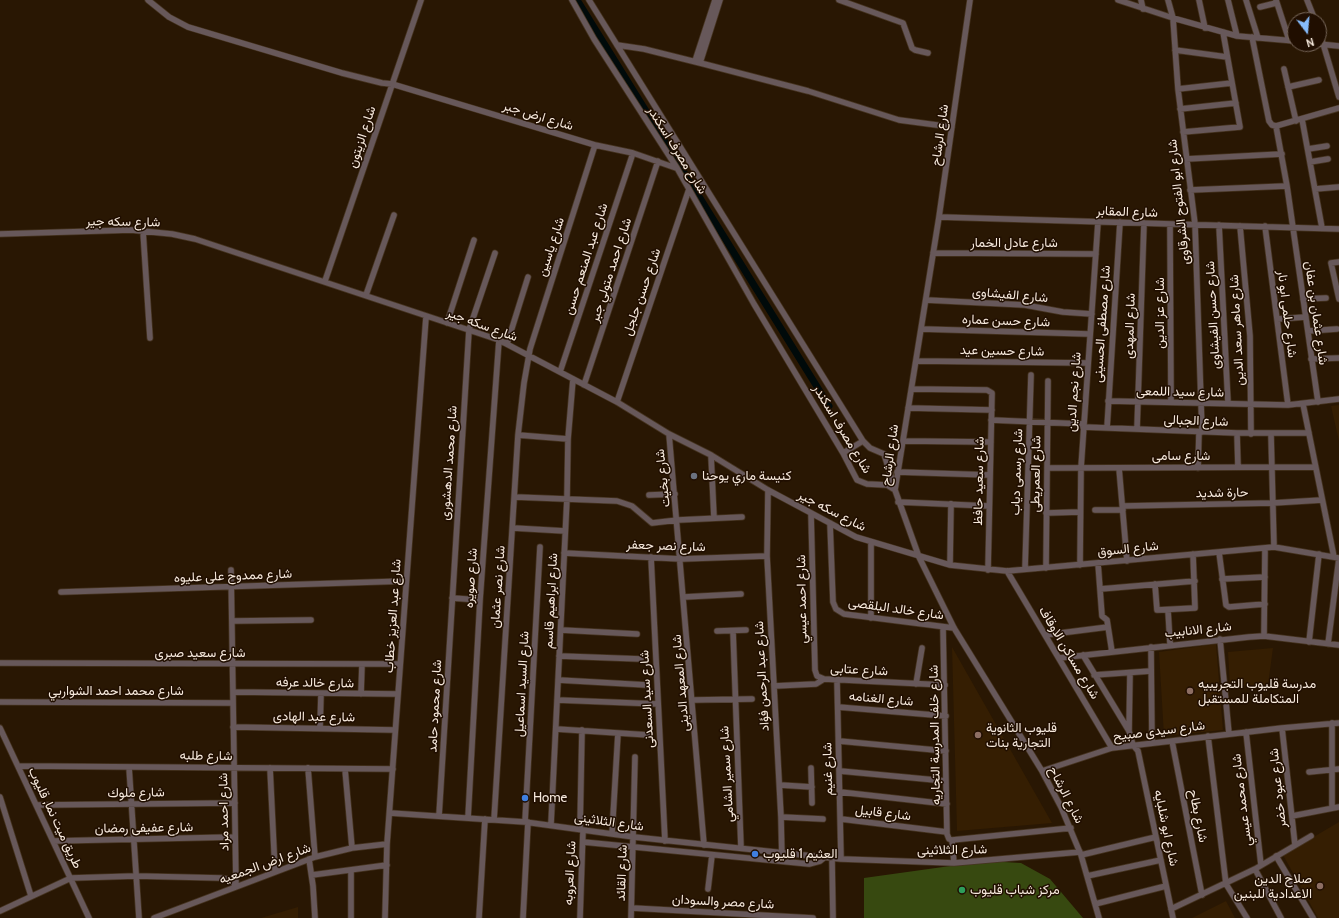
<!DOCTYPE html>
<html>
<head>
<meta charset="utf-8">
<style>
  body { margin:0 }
  #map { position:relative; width:1339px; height:918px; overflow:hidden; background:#291703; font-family:Cabin,sans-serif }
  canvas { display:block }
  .north { position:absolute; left:1287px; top:12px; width:40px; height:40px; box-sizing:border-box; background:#200e00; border:1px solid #766658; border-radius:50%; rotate:164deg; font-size:11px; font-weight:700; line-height:16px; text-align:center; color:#f6e9dc }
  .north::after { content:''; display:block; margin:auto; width:14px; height:18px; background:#86bbfb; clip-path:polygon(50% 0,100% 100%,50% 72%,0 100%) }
</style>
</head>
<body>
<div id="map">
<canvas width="1339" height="918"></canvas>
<div class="north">N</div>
</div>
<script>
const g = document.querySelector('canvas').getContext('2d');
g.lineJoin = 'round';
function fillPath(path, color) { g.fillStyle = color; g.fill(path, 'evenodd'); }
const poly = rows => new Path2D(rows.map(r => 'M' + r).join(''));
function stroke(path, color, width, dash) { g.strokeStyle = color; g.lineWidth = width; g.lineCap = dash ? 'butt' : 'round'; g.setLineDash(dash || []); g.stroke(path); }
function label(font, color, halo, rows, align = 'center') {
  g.font = font + ' Cabin,Vazirmatn,sans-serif'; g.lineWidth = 3; g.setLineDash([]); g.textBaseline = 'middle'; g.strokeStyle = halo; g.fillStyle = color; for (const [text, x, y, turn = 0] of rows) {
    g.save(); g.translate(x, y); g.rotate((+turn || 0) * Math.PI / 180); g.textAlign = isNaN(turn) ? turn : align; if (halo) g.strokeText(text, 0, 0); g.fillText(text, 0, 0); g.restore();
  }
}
fillPath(poly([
  [1339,405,1339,441,1331,406],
  [1216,644,1223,730,1164,736,1159,652],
  [952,647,1052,823,957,831],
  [1273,648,1268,685,1230,686,1228,652],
  [1339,822,1339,918,1318,918,1283,855],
  [1226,901,1235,918,1192,918],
  [298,907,298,918,261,918]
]), '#351e02');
fillPath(poly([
  [986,861,1021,863,1050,879,1083,918,864,918,864,878]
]), '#374910');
stroke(poly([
  [577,0,829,406]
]), '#000a0a', 7);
const minor = poly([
  [148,0,169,17,188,27,342,73,382,83,392,84,595,145,633,153,676,168],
  [572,0,594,39,677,168,754,304,843,453,857,480,867,484,887,485,895,490],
  [589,0,863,441,870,448,884,454,894,486],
  [839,0,903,23,912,48,915,50,928,53],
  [970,0,939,217,895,490,919,557,954,628,1042,771,1061,807,1081,855,1099,918],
  [1118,0,1173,18,1237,36,1295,41],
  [1141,0,1143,9],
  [1168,0,1173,18,1178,89,1195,224,1202,432],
  [1199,0,1205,28],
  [1228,0,1237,36],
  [1246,0,1258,38],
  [1276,0,1289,40],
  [1307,0,1315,20],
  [1260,7,1276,3],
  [1319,30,1339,97],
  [1252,37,1269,121,1272,125,1276,126],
  [1319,44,1339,46],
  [617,45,644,49,704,64,808,91,899,120,952,127],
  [1175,50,1227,57],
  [695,61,715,0],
  [700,63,720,0],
  [1284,69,1296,121],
  [1288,87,1319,80],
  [1178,89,1232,83],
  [1180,109,1236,103],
  [1302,119,1322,228],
  [1276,126,1287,186,1318,402],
  [1276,126,1339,108],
  [1183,132,1240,127,1223,32],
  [1308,149,1327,146],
  [1186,159,1282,154],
  [1310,162,1328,159],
  [1315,189,1339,187],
  [1190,190,1287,186],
  [939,217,1339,229],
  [1170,224,1171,402],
  [1219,225,1228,403],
  [1240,226,1250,336,1251,434],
  [1265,226,1288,405],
  [143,231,150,338],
  [0,234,131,230,172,234,195,239,499,340,617,402,669,434,711,455,768,490,856,537,950,565,1007,571,1274,547,1339,558],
  [933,253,1096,254],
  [1339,262,1331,263,1339,299],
  [325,281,421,0],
  [366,295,394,215],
  [1303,299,1326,298],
  [926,300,1025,305,1063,312,1092,314],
  [1277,319,1306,317],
  [447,323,474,240],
  [921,329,1089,334],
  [1308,331,1337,329],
  [507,344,528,277],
  [1311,359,1339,358],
  [916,361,1088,363],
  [560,372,633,153],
  [584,385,658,161],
  [912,389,987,390,992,393,988,570],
  [1108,401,1288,405,1339,399],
  [617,402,689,189],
  [1303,404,1334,557],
  [908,408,992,410],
  [991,420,1083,424],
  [1083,427,1237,433,1309,433],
  [1107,428,1120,222],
  [1137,429,1144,223],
  [1237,433,1238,467],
  [669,434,704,845],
  [1271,434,1274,547],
  [518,435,568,439],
  [903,441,991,442],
  [843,453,863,441],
  [711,455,714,518],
  [1047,468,1315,467],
  [1119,468,1127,561],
  [1198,468,1199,432],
  [897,472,990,475],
  [768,490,767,556,781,817,782,861],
  [649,495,675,494],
  [515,497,617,501,632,506,652,523,678,520,742,517],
  [898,502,989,506],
  [1123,506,1273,503,1322,500],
  [1095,510,1123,510],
  [811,513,815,670,817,676,824,679],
  [1046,513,1080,512],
  [830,523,833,602,836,609,844,614,954,628],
  [513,528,565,531],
  [871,543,871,618],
  [1219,552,1226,605,1229,607,1265,604],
  [564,553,681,559,767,556],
  [651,557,665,841],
  [1098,563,1102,616,1107,620,1112,652],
  [950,565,951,504],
  [1080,565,1081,468,1098,222],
  [1046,568,1048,381],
  [1025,569,1031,375],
  [231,570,236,885],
  [1007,571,1112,748],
  [1222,579,1265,577],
  [1155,584,1157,610,1195,608,1193,554],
  [1100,589,1195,581],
  [61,592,406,581],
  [684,597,741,594],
  [452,598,480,600],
  [1168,610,1170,644],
  [232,621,311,620],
  [943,627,947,834,949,839,952,840],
  [561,630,637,634],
  [717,631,746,630],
  [733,631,741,848],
  [1045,635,1108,627],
  [1264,636,1265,548],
  [1220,639,1229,734],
  [1309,642,1319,554],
  [1328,644,1339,558],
  [1151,647,1152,743],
  [1083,655,1129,731],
  [559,656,641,659],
  [1059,658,1249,637,1264,636,1339,645],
  [0,663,400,664],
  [1130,673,1129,731,1133,745,1138,751,1173,918],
  [1094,675,1151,671],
  [558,680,647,685],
  [837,680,841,859],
  [916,684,922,648],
  [774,686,816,684,824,679,945,685],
  [233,692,398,694],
  [361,694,362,664],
  [557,700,658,704],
  [693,700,752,699],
  [0,702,233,703],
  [838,707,946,716],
  [1332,723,1332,807],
  [233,727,395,730],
  [0,728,89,918],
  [320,728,321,694],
  [1282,728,1295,845],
  [556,729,649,735],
  [1246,732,1261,865],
  [1208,736,1226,884,1247,918],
  [839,741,946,751],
  [1172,741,1202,895],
  [19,766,393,769],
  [129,767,139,918],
  [270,768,275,871],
  [308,768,315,857],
  [811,768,812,803],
  [345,769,352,848],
  [840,771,946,781],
  [1042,771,1112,748,1282,728,1339,723],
  [1309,772,1339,769],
  [780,785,812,787],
  [840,792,947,804],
  [0,797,31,896],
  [37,805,235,803],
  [390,813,525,822,634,837,841,859,954,863,1080,852],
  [439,816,469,330,495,253],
  [1292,816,1339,807],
  [781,817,823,819],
  [468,818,480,600,499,340],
  [841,819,947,832],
  [494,820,518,435,524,383,530,349,595,145],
  [525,822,540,547],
  [551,824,567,498,568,439,573,379],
  [580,829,582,730],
  [612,834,618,733],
  [952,840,1071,828],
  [952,840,954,863],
  [53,841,235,837],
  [583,842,809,864,820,861,825,857],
  [1081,855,1156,837],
  [1276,856,1313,918],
  [832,858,833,918],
  [309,859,313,886,315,918],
  [1255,869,1281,918],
  [351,870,351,918],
  [312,875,387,865],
  [1087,876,1161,860],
  [708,889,712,855],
  [1095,904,1166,886],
  [632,908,813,918],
  [1171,909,1255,869,1311,836],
  [0,911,71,878,136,876,221,878,227,879,236,885],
  [154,918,315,857,352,848,387,844],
  [385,918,387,844,426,317],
  [479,918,485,819],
  [523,918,528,822],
  [580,918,583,830],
  [631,918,635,757]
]);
stroke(minor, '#463421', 7);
stroke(minor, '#67585a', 5.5);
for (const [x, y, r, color] of [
  [694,476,4,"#6b7280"],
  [1190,691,4,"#8d6e63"],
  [978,735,4,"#8d6e63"],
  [525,798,4,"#3f7fe0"],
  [755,854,4,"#3f7fe0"],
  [1320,886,4,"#8d6e63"],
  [962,890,4,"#2e9e5b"]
]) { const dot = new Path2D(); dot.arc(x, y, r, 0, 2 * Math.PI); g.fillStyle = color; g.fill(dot); stroke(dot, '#200e00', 1.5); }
label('13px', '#f6e9dc', '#200e00', [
  ["شارع ارض جبر",538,116,17],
  ["شارع الرشاح",940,135,-82],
  ["شارع الزيتون",362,137,-72],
  ["شارع مصرف اسكندر",677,150,58],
  ["شارع ابو الفتوح الشرقاوى",1179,202,-96],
  ["شارع المقابر",1127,212,2],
  ["شارع سكه جير",123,222,1],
  ["شارع عادل الخمار",1014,243],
  ["شارع ياسين",551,247,-72],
  ["شارع عبد المنعم حسن",586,259,-72],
  ["شارع احمد متولي جبر",611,270,-72],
  ["شارع حسن جلجل",642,292,-71],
  ["شارع الفيشاوى",1010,295,5],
  ["شارع عز الدين",1160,313,-90],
  ["شارع عثمان بن عفان",1316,313,82],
  ["شارع حلمى ابو نار",1287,314,83],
  ["شارع حسن الفيشاوى",1213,315,-93],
  ["شارع حسن عماره",1006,321,2],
  ["شارع مصطفى الحسينى",1102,324,-86],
  ["شارع سكه جير",482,325,20],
  ["شارع المهدى",1130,326,-88],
  ["شارع ماهر سعد الدين",1237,330,-93],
  ["شارع حسين عيد",1002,351,1],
  ["شارع نجم الدين",1074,392,-86],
  ["شارع سيد اللمعى",1180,392,1],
  ["شارع الجبالى",1196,421,2],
  ["شارع مصرف اسكندر",842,429,59],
  ["شارع الرشاح",890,455,-82],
  ["شارع سامى",1181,456],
  ["شارع محمد الدهشورى",449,463,-86],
  ["شارع رسمى دياب",1017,472,-88],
  ["شارع العمريطى",1036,474,-89],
  ["شارع بخيت",663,478,-96],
  ["شارع سعيد حافظ",979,481,-89],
  ["حارة شديد",1222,493,-1],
  ["شارع سكه جير",832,511,27],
  ["شارع نصر جعفر",666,546,2],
  ["شارع السوق",1128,549,-6],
  ["شارع ممدوح على عليوه",233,576,-2],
  ["شارع صويره",471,578,-86],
  ["شارع نصر عثمان",498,587,-86],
  ["شارع احمد عيسي",802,599,-91],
  ["شارع ابراهيم قاسم",551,601,-87],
  ["شارع خالد البلقصى",896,609,8],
  ["شارع عبد العزيز خطاب",393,616,-86],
  ["شارع الانابيب",1198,630,-6],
  ["شارع سعيد صبرى",200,653],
  ["شارع مساكن الاوقاف",1069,653,59],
  ["شارع عتابى",859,670,3],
  ["شارع عبد الرحمن فؤاد",762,676,-93],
  ["شارع خالد عرفه",315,683,1],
  ["شارع المعهد الدينى",681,683,-95],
  ["شارع السيد اسماعيل",522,684,-87],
  ["شارع محمد احمد الشواربي",116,691],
  ["شارع سيد السعدنى",647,699,-93],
  ["شارع الغنامه",881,699,5],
  ["شارع محمود حامد",435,706,-87],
  ["شارع عبد الهادى",314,717,1],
  ["شارع سيدى صبيح",1159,731,-7],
  ["شارع خلف المدرسة التجاريه",935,735,-91],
  ["شارع طلبه",206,756,1],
  ["شارع غنيم",828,769,-91],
  ["شارع سمير الشامي",727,774,-93],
  ["شارع عبود خضر",1278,788,-96],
  ["شارع ملوك",136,793,-1],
  ["شارع الرشاح",1066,795,63],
  ["شارع محمد عيسي",1242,800,-97],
  ["شارع احمد مراد",224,812,-91],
  ["شارع قابيل",883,813,7],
  ["شارع بطاح",1198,816,79],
  ["طريق ميت نما, قليوب",55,818,65],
  ["شارع الثلاثينى",609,822,8],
  ["شارع عفيفى رمضان",144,828,-1],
  ["شارع ابو شلبايه",1166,828,78],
  ["شارع الثلاثينى",952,850,-1],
  ["شارع ارض الجمعيه",265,864,-20],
  ["شارع العروبه",570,873,-87],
  ["شارع القائد",622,873,-88],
  ["شارع مصر والسودان",723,902,3]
]);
label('13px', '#f6e9dc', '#200e00', [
  ["كنيسة ماري يوحنا",702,476],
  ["مدرسة قليوب التجريبيه",1198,684],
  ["المتكاملة للمستقبل",1198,699],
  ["قليوب الثانوية",986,728],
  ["التجارية بنات",986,743],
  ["Home",533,798],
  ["العثيم 1 قليوب",763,854],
  ["صلاح الدين",1312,879,"right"],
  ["الاعدادية للبنين",1312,894,"right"],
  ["مركز شباب قليوب",970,890]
], 'left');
</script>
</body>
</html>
